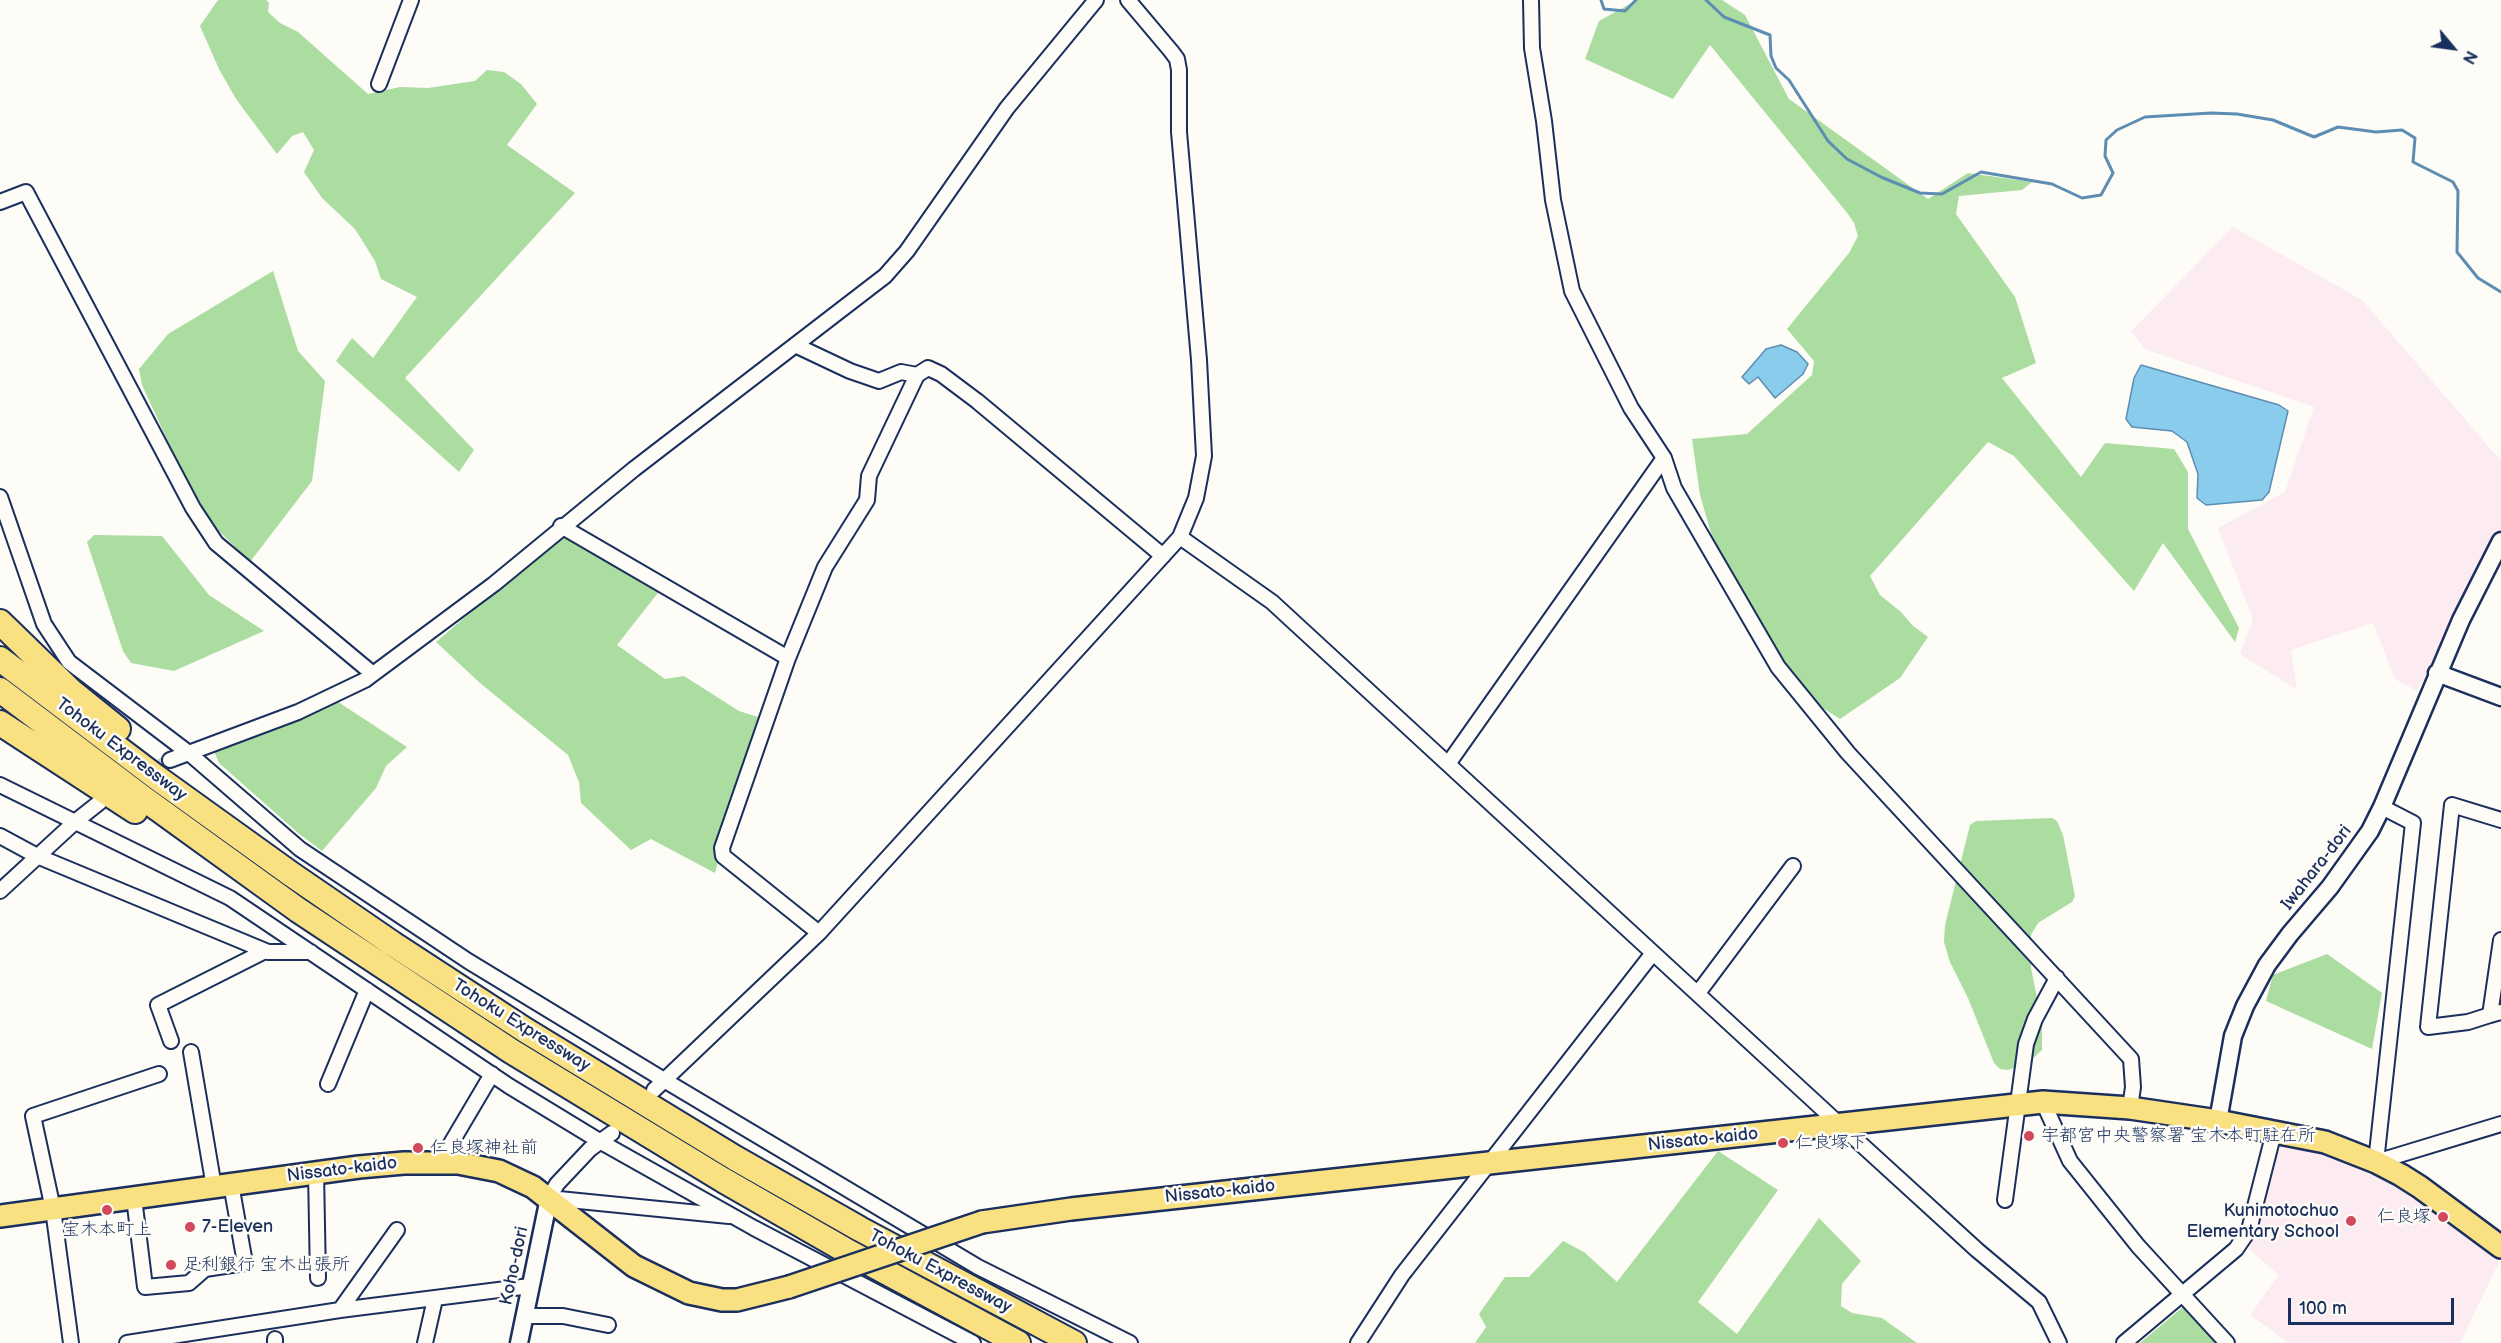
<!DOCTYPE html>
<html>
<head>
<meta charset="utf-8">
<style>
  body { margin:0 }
  #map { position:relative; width:2501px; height:1343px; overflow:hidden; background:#fdfcf7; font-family:"Balsamiq Sans",sans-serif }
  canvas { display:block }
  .north { position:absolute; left:2423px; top:18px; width:60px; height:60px; -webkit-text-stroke:4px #fdfcf7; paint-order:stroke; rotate:119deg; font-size:16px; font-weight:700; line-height:24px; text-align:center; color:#1b2f5e }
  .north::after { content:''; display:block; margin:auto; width:21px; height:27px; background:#1b2f5e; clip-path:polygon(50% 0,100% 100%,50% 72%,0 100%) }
  .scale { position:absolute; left:2288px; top:1298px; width:166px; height:27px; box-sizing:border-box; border:3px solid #1b2f5e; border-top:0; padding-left:8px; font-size:18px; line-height:21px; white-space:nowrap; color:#1b2f5e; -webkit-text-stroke:4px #fdfcf7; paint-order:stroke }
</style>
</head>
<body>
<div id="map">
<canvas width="2501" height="1343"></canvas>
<div class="north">N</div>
<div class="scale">100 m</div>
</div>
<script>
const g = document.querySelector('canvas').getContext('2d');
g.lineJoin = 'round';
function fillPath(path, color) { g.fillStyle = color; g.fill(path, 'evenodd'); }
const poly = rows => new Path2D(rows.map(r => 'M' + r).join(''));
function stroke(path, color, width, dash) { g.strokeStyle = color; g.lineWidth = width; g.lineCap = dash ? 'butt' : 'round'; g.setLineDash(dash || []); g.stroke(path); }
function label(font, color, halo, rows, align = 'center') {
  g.font = font + ' "Balsamiq Sans","Klee One",sans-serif'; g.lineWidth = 5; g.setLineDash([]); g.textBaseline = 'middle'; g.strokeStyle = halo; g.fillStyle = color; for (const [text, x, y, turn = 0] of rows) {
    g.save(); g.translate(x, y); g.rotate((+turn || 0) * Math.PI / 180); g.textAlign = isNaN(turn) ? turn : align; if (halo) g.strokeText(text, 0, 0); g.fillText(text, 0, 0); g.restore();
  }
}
fillPath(poly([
  [2233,227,2362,300,2501,461,2501,527,2417,691,2395,679,2373,623,2291,650,2297,690,2240,654,2253,619,2218,528,2285,492,2314,407,2145,349,2131,331],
  [2280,1139,2347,1158,2409,1193,2499,1262,2460,1343,2289,1343,2250,1315,2279,1275,2249,1249]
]), '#fcecf1');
fillPath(poly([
  [218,0,266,0,269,3,268,12,280,23,298,32,368,94,400,87,428,88,475,81,487,70,504,72,521,84,537,104,507,145,575,193,405,378,474,450,459,472,336,361,352,338,373,358,417,297,381,279,375,261,355,229,322,198,304,172,314,150,303,132,292,136,277,154,236,99,219,69,200,26],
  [1637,0,1722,0,1745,15,1789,99,1928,199,1968,173,2032,182,2022,190,1959,196,1956,214,2015,297,2036,363,2002,378,2081,477,2105,443,2174,449,2188,472,2188,529,2239,628,2235,642,2163,543,2134,591,2014,456,1988,442,1870,576,1880,595,1901,612,1912,625,1928,637,1900,678,1840,719,1810,700,1764,645,1717,554,1700,495,1692,439,1747,434,1812,375,1814,361,1787,329,1849,253,1858,236,1854,223,1848,214,1710,45,1673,99,1585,59,1599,21],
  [273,271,298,351,325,381,312,481,250,562,215,527,183,474,142,385,139,369,168,334],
  [94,535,162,536,209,595,264,631,174,671,131,663,123,651,87,542],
  [561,535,661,589,617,645,665,679,684,676,739,711,758,717,715,873,651,839,631,850,581,803,579,782,568,755,480,683,436,642],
  [335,700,407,747,386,766,376,788,322,851,298,833,219,763,214,751],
  [2052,818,2057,821,2063,835,2075,896,2072,902,2038,923,2031,935,2031,968,2042,1022,2042,1050,2029,1062,2008,1070,2000,1069,1994,1063,1968,998,1950,962,1944,942,1945,925,1970,825,1976,821],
  [2327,954,2382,993,2372,1049,2266,1001,2273,975],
  [1718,1151,1778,1190,1698,1302,1737,1334,1819,1218,1861,1261,1842,1284,1841,1306,1852,1313,1882,1318,1917,1343,1475,1343,1486,1327,1479,1314,1505,1277,1529,1277,1563,1241,1584,1252,1617,1282],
  [2183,1307,2217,1343,2140,1343]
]), '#aadd9f');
const water = poly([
  [1781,345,1797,352,1808,364,1803,374,1775,398,1758,377,1749,384,1742,377,1766,349,1781,345],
  [2141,365,2279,405,2288,411,2269,492,2262,500,2206,505,2197,498,2198,474,2187,442,2172,431,2132,427,2126,419,2134,378,2141,365]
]);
fillPath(water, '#89cceb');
stroke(water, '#5d8db3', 1.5);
stroke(poly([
  [1601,0,1604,9,1625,11,1636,0],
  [1706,0,1724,17,1770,35,1771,56,1776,68,1789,80,1828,141,1847,159,1881,177,1920,193,1942,194,1981,172,2052,184,2082,198,2101,195,2113,173,2105,156,2106,140,2117,130,2145,117,2211,113,2237,114,2273,120,2314,137,2338,127,2376,132,2402,130,2415,138,2413,162,2453,182,2458,191,2457,252,2478,278,2501,292]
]), '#5d8db3', 3);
stroke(poly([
  [123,789,170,760]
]), '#d0d3d8', 14, [14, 7]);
const minor = poly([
  [1531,0,1532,48,1544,121,1553,200,1572,291,1631,408,1664,458,1674,488,1778,667,1848,753,2131,1059,2133,1087,2130,1108],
  [379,84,411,0],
  [0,202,26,192,193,508,216,543,373,674],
  [795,345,850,371,879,381,901,372,917,375],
  [0,497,44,624,69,662,190,754,300,849,468,961,664,1080,978,1267,1130,1343],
  [561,526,788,658],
  [1180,537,1272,602,1840,1125,1977,1250,2039,1302,2059,1343],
  [170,760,298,712,365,680,494,584,634,469,885,276,907,251,1007,108,1096,0],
  [1448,764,1664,458],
  [0,785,230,898,509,1086,601,1142,754,1228,973,1343],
  [2382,807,2413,823,2376,1162,2501,1124],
  [0,836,37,856,268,952,311,952],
  [0,891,76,821,100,802],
  [819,933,723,856,722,848,788,658,825,567,867,500,869,476,917,375,928,368,941,374,977,401,1163,556],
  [2501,940,2490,1015,2501,1012],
  [1698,993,1793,866],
  [2490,1015,2468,1022,2428,1027,2452,805,2501,820],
  [171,1041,158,1005,265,951],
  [191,1052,214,1187],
  [328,1084,367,990],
  [654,1090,819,933,1180,537,1196,498,1204,456,1199,360,1179,132,1179,70,1177,59,1171,51,1128,0],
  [2043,1102,2070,1161,2138,1246,2227,1343],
  [612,1133,590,1149,557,1184,549,1198,729,1216],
  [440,1162,492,1074],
  [316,1172,318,1278],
  [134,1198,145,1287,189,1283,205,1269,245,1263,231,1184],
  [2005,1200,2026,1044,2035,1019,2057,978],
  [340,1310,397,1230],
  [524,1316,563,1316,608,1325],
  [275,1339,275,1343],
  [71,1343,53,1209,33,1116,159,1074],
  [127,1343,340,1310,530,1286],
  [425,1343,435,1299],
  [1358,1343,1402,1275,1653,953],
  [2124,1343,2236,1249,2249,1230,2274,1132]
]);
const tertiary = poly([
  [2437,673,2501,697],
  [2218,1121,2233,1036,2245,1006,2267,965,2290,934,2330,887,2370,831,2382,807,2461,620,2501,541],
  [519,1343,549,1198]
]);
const primary = poly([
  [0,1216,359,1167,404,1163,458,1163,499,1171,533,1187,634,1266,689,1293,722,1300,737,1300,789,1287],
  [982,1222,1071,1209,2043,1102,2130,1108,2218,1121,2325,1142,2376,1162,2401,1175,2420,1187,2501,1247]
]);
const motorway = poly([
  [0,622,71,691,118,729],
  [0,659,156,777,291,874,393,944,525,1030,735,1158,860,1229,1074,1343],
  [0,690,143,798,298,910,511,1051,723,1180,845,1250,1018,1343],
  [0,723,135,811]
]);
stroke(minor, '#1b2f5e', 18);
stroke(tertiary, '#1b2f5e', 21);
stroke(primary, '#1b2f5e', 26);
stroke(motorway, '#1b2f5e', 28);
stroke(minor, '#fdfcf7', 14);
stroke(tertiary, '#fdfcf7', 16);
stroke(primary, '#f9e181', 21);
stroke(motorway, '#f9e181', 24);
const primaryBridge = poly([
  [789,1287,982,1222]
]);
stroke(primaryBridge, '#1b2f5e', 26, []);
stroke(primaryBridge, '#f9e181', 21);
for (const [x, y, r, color] of [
  [2029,1136,6,"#d1495b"],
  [1783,1143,6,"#d1495b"],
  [418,1148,6,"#d1495b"],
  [107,1210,6,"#d1495b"],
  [2443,1217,6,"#d1495b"],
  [2351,1221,6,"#d1495b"],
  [190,1227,6,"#d1495b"],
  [171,1265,6,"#d1495b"]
]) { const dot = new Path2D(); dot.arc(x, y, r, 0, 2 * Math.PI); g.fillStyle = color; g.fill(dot); stroke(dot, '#fdfcf7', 2); }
label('18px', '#1b2f5e', '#fdfcf7', [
  ["Tohoku Expressway",121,750,37],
  ["Iwahara-dori",2317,868,-52],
  ["Tohoku Expressway",521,1026,32],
  ["Nissato-kaido",1703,1140,-6],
  ["Nissato-kaido",342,1170,-7],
  ["Nissato-kaido",1220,1192,-6],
  ["Koho-dori",515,1266,-78],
  ["Tohoku Expressway",940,1272,28]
]);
label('18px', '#1b2f5e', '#fdfcf7', [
  ["宇都宮中央警察署 宝木本町駐在所",2041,1136],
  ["仁良塚下",1795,1143],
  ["仁良塚神社前",430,1148],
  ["Kunimotochuo",2339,1211,"right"],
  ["Elementary School",2339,1232,"right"],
  ["仁良塚",2431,1217,"right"],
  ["7-Eleven",202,1227],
  ["宝木本町上",107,1230,"center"],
  ["足利銀行 宝木出張所",183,1265]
], 'left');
</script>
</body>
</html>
